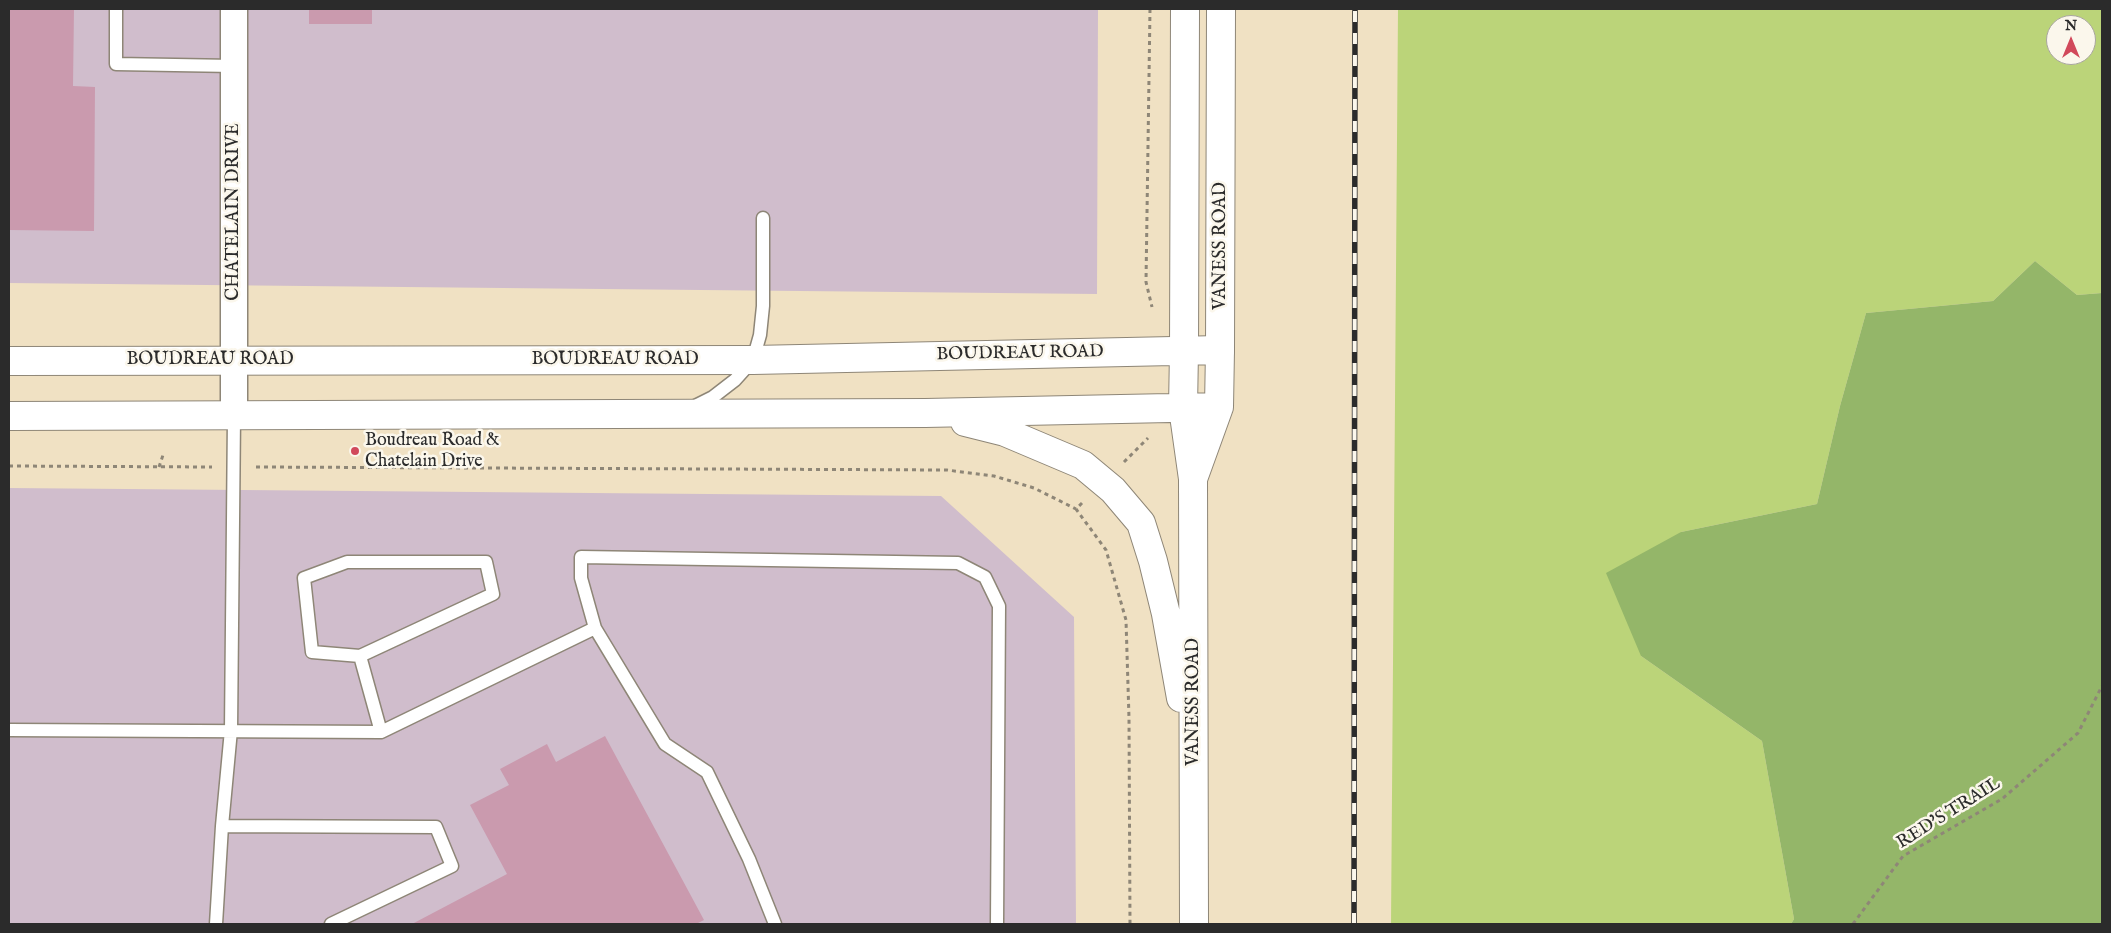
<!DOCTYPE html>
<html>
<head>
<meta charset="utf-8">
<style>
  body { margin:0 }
  #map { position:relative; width:2111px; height:933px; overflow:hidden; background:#f0e1c3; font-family:"IM FELL English",serif }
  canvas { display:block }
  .frame { position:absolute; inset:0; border:10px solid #2b2b2b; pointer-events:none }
  .north { position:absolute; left:2046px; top:15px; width:50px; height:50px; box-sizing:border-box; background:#fbf7ec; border:1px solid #a8a59f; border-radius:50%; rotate:0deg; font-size:14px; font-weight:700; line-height:20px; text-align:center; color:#2b2b2b }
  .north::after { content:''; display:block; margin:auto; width:18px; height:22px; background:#d1495b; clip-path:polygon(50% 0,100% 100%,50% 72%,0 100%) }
</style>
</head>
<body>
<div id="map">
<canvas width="2111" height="933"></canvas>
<div class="frame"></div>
<div class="north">N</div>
</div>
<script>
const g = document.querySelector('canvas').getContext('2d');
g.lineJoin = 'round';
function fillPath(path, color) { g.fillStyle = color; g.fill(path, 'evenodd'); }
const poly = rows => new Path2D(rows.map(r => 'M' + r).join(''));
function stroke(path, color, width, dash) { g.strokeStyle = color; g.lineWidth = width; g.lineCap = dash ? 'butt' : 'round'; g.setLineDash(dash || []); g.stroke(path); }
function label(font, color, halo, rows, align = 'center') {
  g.font = font + ' "IM FELL English",serif'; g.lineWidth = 5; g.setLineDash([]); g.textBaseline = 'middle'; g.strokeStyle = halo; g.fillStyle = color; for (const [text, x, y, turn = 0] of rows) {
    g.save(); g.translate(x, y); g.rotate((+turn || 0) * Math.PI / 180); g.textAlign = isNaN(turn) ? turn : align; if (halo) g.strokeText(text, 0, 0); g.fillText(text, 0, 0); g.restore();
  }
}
fillPath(poly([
  [9,9,1098,9,1097,294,9,283],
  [9,488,941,496,1074,617,1076,924,9,924]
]), '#d0bdcc');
fillPath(poly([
  [1398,9,2102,9,2102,293,2077,295,2035,261,1993,301,1866,313,1840,406,1817,504,1681,532,1641,656,1762,741,1794,919,1791,924,1391,924],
  [2056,25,2086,25,2086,55,2056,55]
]), '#bbd479');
fillPath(poly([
  [2035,261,2077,295,2102,293,2102,924,1791,924,1794,919,1762,741,1641,656,1606,573,1681,532,1817,504,1840,406,1866,313,1993,301]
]), '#94b669');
fillPath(poly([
  [9,9,74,9,73,86,95,87,94,231,9,230],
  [309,9,372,9,372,24,309,24],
  [605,736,704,920,696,924,412,924,507,874,470,805,509,785,500,769,547,744,556,762]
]), '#ca9aae');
const service = poly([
  [116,9,116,64,234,66],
  [693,407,713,397,735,380,753,360,760,335,763,306,763,218],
  [234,416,231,730,222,826,436,827,452,866,331,924],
  [360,656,493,594,486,562,347,562,304,578,312,652,360,656,381,732],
  [9,730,381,732,595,628],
  [216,924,222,826],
  [775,924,749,859,707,772,665,744,595,628,581,578,581,557,958,563,985,577,999,606,997,924]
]);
const minor = poly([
  [234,416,234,9]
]);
const tertiary = poly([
  [1220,350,1221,9],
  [1184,351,1185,9]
]);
const secondary = poly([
  [1184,351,1183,408,1193,479,1194,924],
  [9,361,753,360,1220,350,1219,407,1193,479],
  [9,416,925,413,1219,407],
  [965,422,1005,432,1083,465,1113,490,1141,523,1153,561,1166,614,1181,698]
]);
stroke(service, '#8e8677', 15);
stroke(minor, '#8e8677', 29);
stroke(tertiary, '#8e8677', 30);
stroke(secondary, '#8e8677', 30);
stroke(poly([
  [1150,9,1146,282,1152,307],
  [1124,462,1148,438],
  [9,466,212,467],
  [159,467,164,452],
  [256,467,947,470,994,476,1034,488,1076,509],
  [1082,503,1076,509,1106,550,1126,620,1129,718,1130,924],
  [1853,924,1903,856,2002,799,2078,733,2102,686]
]), '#8e8677', 3, [4, 4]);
stroke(service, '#fff', 12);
stroke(minor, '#fff', 26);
stroke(tertiary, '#fff', 28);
stroke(secondary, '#fff', 28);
const rail = poly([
  [1354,924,1355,9]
]);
stroke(rail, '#2b2b2b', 5.5);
stroke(rail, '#fbf7ec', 4, [11]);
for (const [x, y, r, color] of [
  [355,451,5,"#d1495b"]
]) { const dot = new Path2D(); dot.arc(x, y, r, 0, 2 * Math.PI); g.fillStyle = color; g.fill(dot); stroke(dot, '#fbf7ec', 2); }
label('18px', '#2b2b2b', '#fbf7ec', [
  ["CHATELAIN DRIVE",234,212,-90],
  ["VANESS ROAD",1221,246,-90],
  ["BOUDREAU ROAD",1020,354,-1],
  ["BOUDREAU ROAD",210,360],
  ["BOUDREAU ROAD",615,360],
  ["VANESS ROAD",1194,702,-90],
  ["RED'S TRAIL",1949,814,-32]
]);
label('18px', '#2b2b2b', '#fbf7ec', [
  ["Boudreau Road &",365,441],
  ["Chatelain Drive",365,462]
], 'left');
</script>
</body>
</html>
